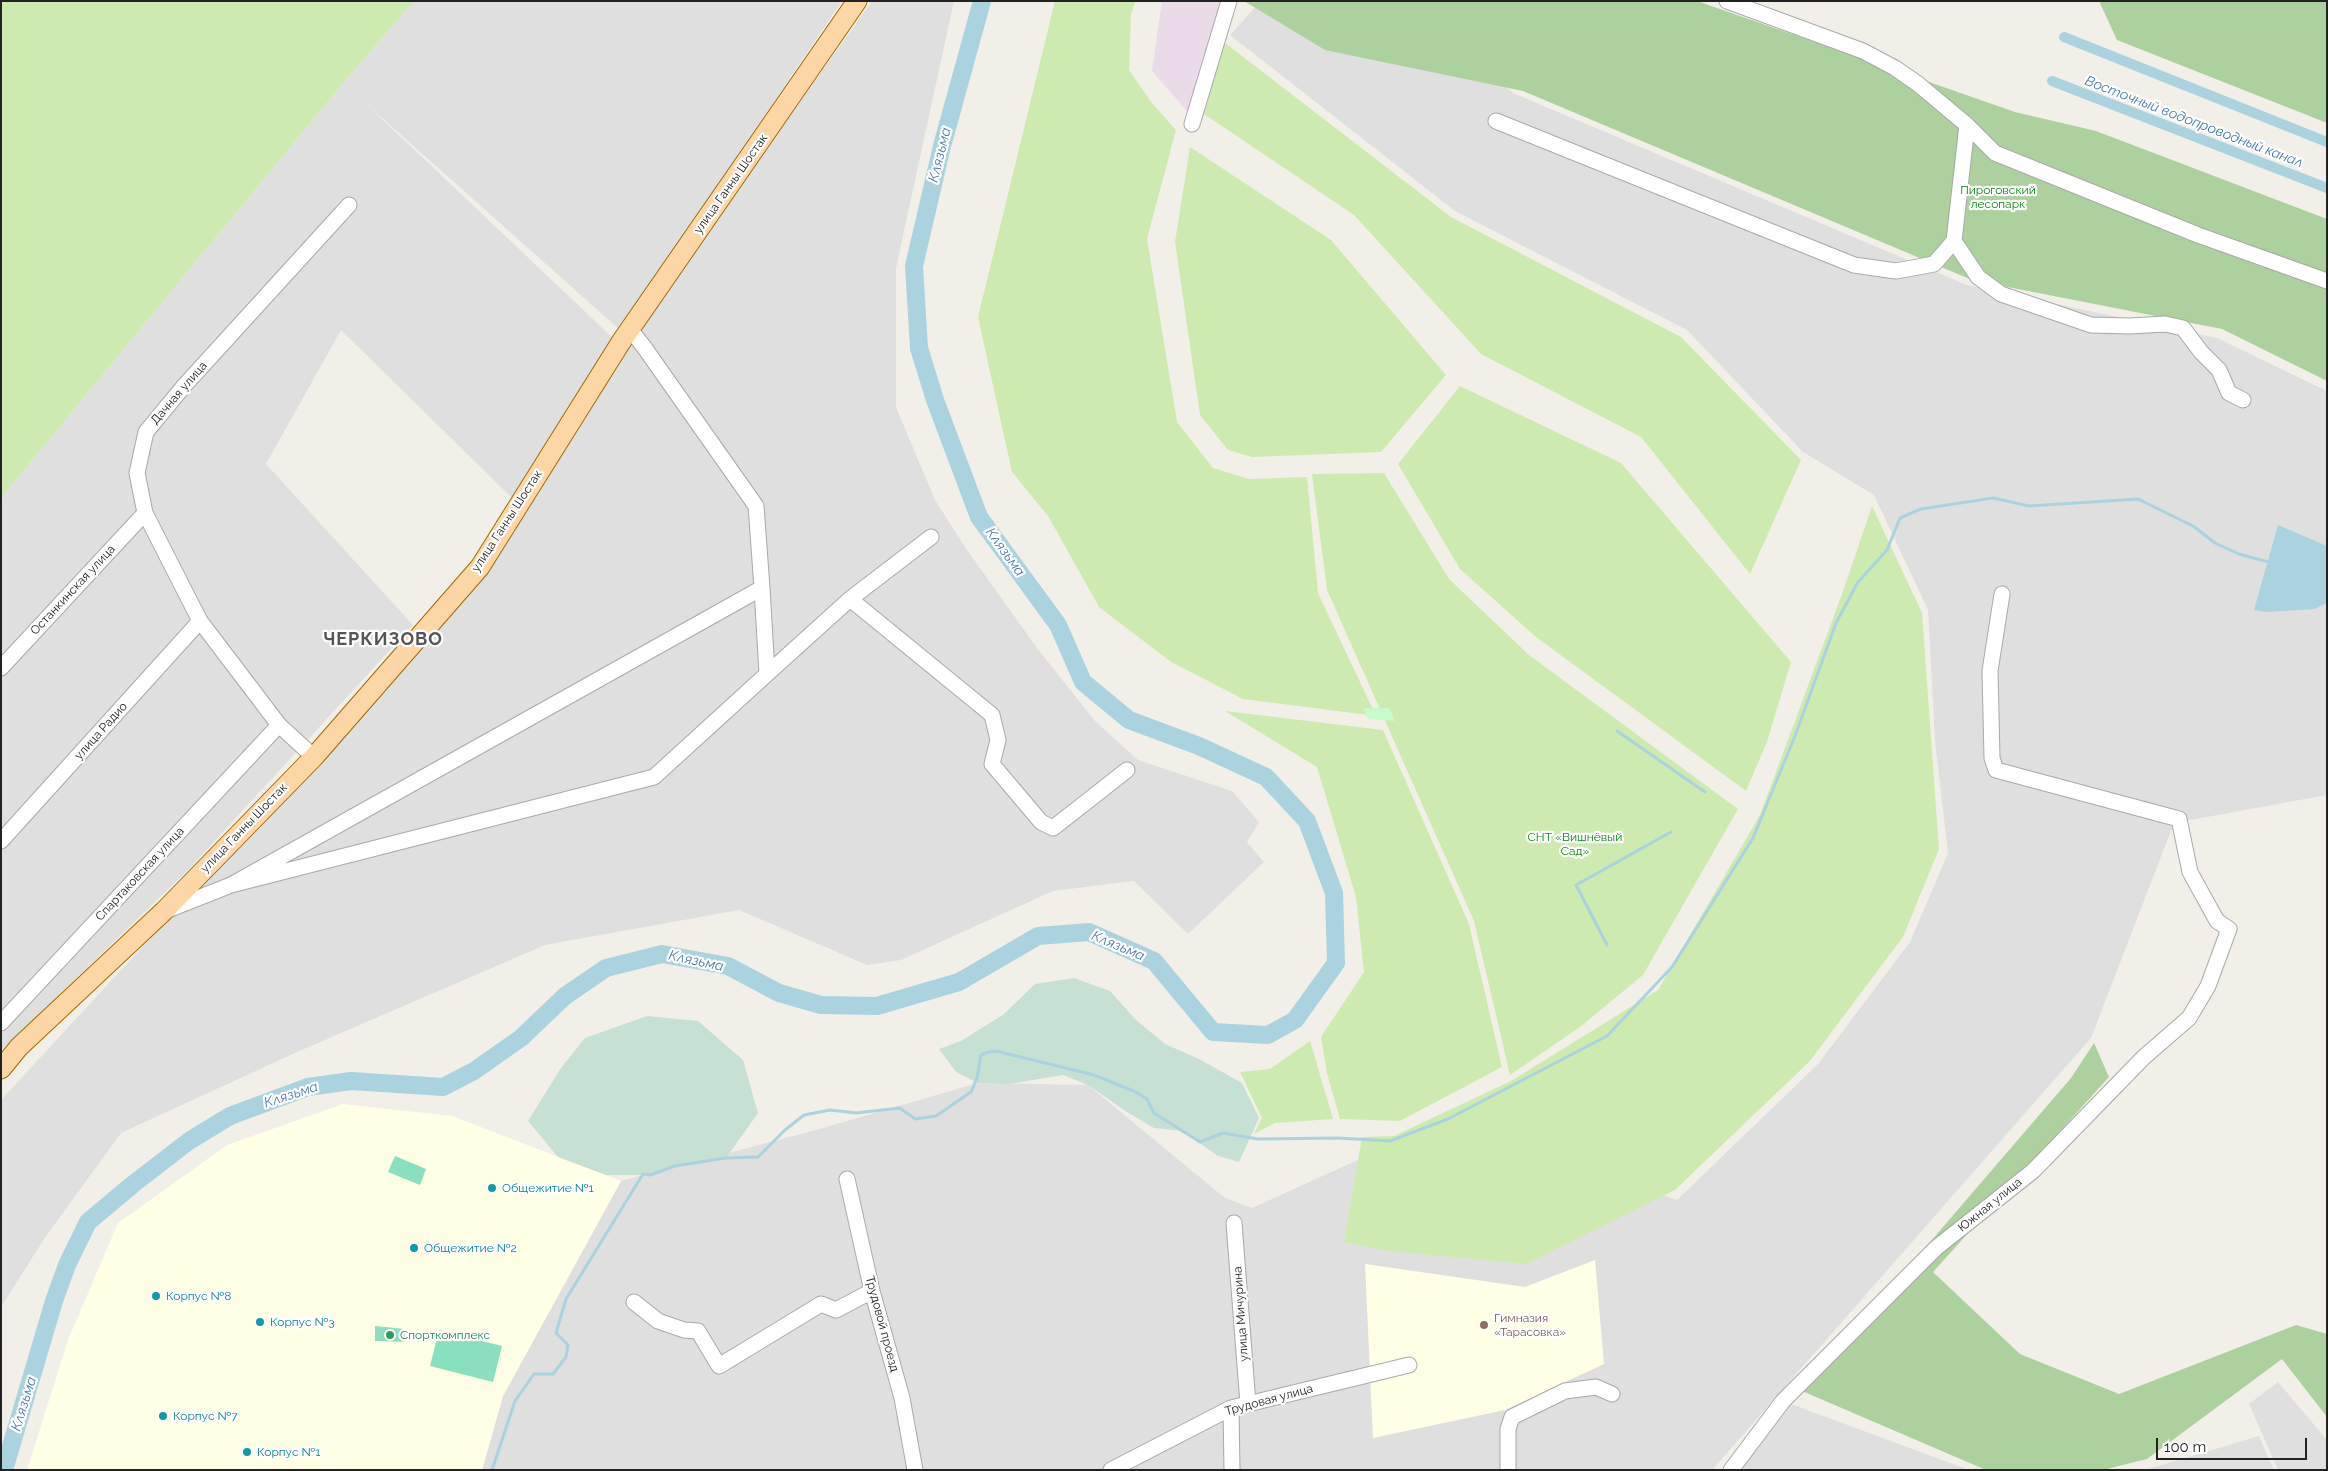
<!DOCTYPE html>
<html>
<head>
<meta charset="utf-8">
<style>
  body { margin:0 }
  #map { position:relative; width:2328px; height:1471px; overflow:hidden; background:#f2efe9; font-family:Raleway,sans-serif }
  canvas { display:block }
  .frame { position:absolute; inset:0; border:2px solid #222; pointer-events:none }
  .scale { position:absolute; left:2156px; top:1438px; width:151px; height:22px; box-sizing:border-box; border:2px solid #222; border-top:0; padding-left:6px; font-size:15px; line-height:18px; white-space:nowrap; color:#222; -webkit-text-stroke:4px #fff; paint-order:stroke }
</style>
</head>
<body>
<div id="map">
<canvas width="2328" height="1471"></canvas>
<div class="frame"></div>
<div class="scale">100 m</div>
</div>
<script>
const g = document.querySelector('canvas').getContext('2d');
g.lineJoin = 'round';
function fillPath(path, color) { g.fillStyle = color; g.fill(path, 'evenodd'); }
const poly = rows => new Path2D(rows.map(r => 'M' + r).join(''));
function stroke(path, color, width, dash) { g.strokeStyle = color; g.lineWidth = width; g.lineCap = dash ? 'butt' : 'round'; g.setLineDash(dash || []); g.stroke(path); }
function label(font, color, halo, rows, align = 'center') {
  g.font = font + ' Raleway,sans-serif'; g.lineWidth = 4.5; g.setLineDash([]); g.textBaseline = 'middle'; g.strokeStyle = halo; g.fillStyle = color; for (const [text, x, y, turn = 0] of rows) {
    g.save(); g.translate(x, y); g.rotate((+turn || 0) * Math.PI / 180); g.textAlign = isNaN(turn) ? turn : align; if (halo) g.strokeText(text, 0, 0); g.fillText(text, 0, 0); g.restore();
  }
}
fillPath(poly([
  [414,1,842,1,620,330,363,101,616,341,513,499,341,330,266,464,413,625,188,870,1,1051,1,498,343,83],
  [872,1,954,1,896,268,896,407,935,500,967,550,1037,648,1095,721,1138,760,1232,791,1259,822,1247,842,1264,862,1188,934,1134,881,1053,891,901,960,867,965,739,910,545,945,297,1052,121,1133,44,1239,1,1307,1,1100,486,575,629,344,639,352,648,341,640,327],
  [1261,1,1412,1,1513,93,1967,285,2217,338,2327,391,2327,795,2174,823,2091,1038,1712,1470,482,1470,503,1396,621,1181,816,1130,978,1083,1088,1085,1225,1198,1252,1208,1448,1119,1677,1200,1818,1064,1910,942,1948,853,1935,741,1928,610,1874,495,1803,452,1687,330,1455,211,1230,35],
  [2278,1382,2327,1440,2327,1470,2278,1470,2249,1404],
  [1783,1401,1969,1470,1740,1470],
  [2259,1436,2274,1470,2145,1470]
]), '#e0dfdf');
fillPath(poly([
  [1162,1,1223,1,1192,117,1152,71]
]), '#ebdbe8');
fillPath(poly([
  [343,1104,452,1116,621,1181,503,1396,482,1470,27,1470,68,1340,118,1223,227,1145],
  [1595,1260,1604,1364,1505,1410,1373,1438,1365,1264,1525,1287]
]), '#ffffe5');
fillPath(poly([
  [1,1,414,1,343,83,1,498],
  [1055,1,1136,1,1131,13,1129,70,1152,103,1176,130,1147,239,1177,422,1213,468,1249,479,1307,477,1318,593,1376,716,1243,699,1171,662,1099,607,1048,516,1012,472,978,317],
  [1220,39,1451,217,1681,337,1801,460,1750,574,1641,437,1481,354,1354,215,1204,114],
  [1190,147,1331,240,1446,375,1381,452,1252,457,1228,450,1200,415,1175,242],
  [1460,386,1621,463,1791,662,1767,742,1746,791,1536,637,1460,569,1398,464],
  [1384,473,1449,579,1529,655,1738,809,1643,975,1580,1027,1510,1075,1474,921,1327,590,1312,474],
  [1872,506,1922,613,1939,849,1903,937,1810,1061,1675,1190,1526,1264,1389,1251,1344,1242,1362,1137,1394,1136,1511,1081,1658,990,1760,815,1842,594],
  [1225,711,1383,730,1469,924,1502,1067,1400,1121,1340,1119,1327,1073,1321,1037,1364,972,1356,897,1317,767],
  [1310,1041,1333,1119,1275,1123,1254,1134,1262,1118,1240,1072,1270,1069]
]), '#cdebb0');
fillPath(poly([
  [1244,1,1697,1,2015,112,2096,131,2327,219,2327,381,2222,329,1972,280,1523,91,1325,50],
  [2099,1,2327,1,2327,123,2117,40],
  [2094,1043,2109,1077,1933,1272,2020,1354,2119,1394,2296,1325,2327,1334,2327,1417,2282,1359,2147,1459,2103,1470,1986,1470,1802,1391,2071,1078]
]), '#add19e');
fillPath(poly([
  [1074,978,1110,991,1136,1020,1165,1044,1199,1059,1242,1083,1259,1118,1239,1162,1218,1156,1182,1131,1154,1128,1127,1112,1088,1085,1063,1075,1009,1084,978,1083,956,1072,939,1049,961,1041,1004,1014,1035,984],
  [647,1016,698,1021,743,1060,758,1113,726,1158,675,1166,650,1175,606,1175,558,1157,528,1121,561,1068,585,1038]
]), '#c6e0d4');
fillPath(poly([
  [1363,708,1389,708,1395,721,1368,719]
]), '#c8facc');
fillPath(poly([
  [395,1156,426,1169,420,1185,388,1172],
  [375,1326,405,1329,404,1342,375,1341],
  [439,1330,502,1346,493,1382,430,1366]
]), '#88e0be');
fillPath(poly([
  [2278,525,2327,546,2327,603,2314,609,2268,612,2254,610]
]), '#aad3df');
stroke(poly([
  [1617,731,1705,792],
  [1607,945,1576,885,1671,832],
  [492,1470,515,1401,534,1374,553,1374,566,1357,568,1345,556,1333,566,1299,643,1174,650,1175,675,1166,726,1158,758,1157,785,1130,804,1115,830,1110,856,1113,900,1108,915,1119,936,1116,971,1092,977,1078,981,1055,988,1052,996,1051,1094,1075,1136,1092,1147,1099,1154,1113,1200,1142,1223,1133,1258,1139,1338,1138,1390,1141,1448,1119,1607,1036,1672,967,1753,838,1795,736,1836,623,1858,582,1887,550,1900,518,1921,509,1993,498,2029,506,2138,499,2193,526,2215,543,2239,554,2272,563]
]), '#aad3df', 3);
stroke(poly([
  [2064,37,2327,142],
  [2052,81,2327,188]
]), '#aad3df', 10);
stroke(poly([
  [4,1470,54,1301,67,1265,88,1222,132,1185,189,1141,230,1116,308,1087,351,1081,443,1087,474,1071,521,1038,565,996,606,968,662,954,728,966,779,993,821,1005,877,1006,959,982,1038,936,1089,932,1154,961,1213,1032,1268,1035,1295,1020,1336,963,1334,893,1307,821,1266,777,1199,746,1129,720,1083,682,1058,625,979,517,935,400,919,348,914,266,942,146,982,1]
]), '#aad3df', 18);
const minor = poly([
  [1727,1,1863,51,1895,68,1918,84,1967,125,1995,153,2198,235,2327,281],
  [1496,121,1854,265,1896,271,1934,264,1954,241,1967,125],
  [1192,124,1229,1],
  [1954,241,1978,277,2001,294,2091,325,2130,326,2165,324,2183,328,2201,352,2219,370,2229,393,2243,400],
  [630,329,644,347,756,506,762,588],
  [850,599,931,537],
  [1,668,145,513],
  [767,674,850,599,992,715,998,740,992,764,1041,822,1053,828,1127,770],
  [314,757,279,725,200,621,145,513,137,473,146,432,184,386,349,205],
  [1,841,200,621],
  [165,911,231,885,762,588,767,674,654,777,231,885],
  [1,1023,279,725],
  [847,1179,872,1291,902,1398,915,1470],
  [1234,1223,1248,1404],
  [634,1302,658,1321,684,1330,698,1331,719,1366,821,1304,836,1310,872,1291],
  [1231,1408,1232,1470],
  [1111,1470,1231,1408,1409,1365],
  [1508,1470,1508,1429,1512,1417,1565,1391,1596,1387,1612,1394],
  [1731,1470,1783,1401,1936,1248,2033,1171,2144,1057,2189,1018,2208,986,2229,929,2217,921,2190,872,2179,819,1996,770,1992,758,1990,671,2002,594]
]);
const major = poly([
  [1,1069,19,1047,164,911,314,757,480,567,621,342,857,1]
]);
stroke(minor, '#a9a9a9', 17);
stroke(major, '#a06b00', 21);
stroke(minor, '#fff', 15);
stroke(major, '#fcd6a4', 19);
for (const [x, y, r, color] of [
  [492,1188,5,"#0f9aa8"],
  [414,1248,5,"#0f9aa8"],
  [156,1296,5,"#0f9aa8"],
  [260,1322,5,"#0f9aa8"],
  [1484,1325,5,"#8d6e63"],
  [390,1335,5,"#2e9e5b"],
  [163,1416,5,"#0f9aa8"],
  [247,1452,5,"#0f9aa8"]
]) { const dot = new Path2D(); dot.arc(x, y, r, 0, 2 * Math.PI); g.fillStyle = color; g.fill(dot); stroke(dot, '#fff', 2); }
label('12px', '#222', '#fff', [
  ["улица Ганны Шостак",731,184,-55],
  ["Дачная улица",179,393,-49],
  ["улица Ганны Шостак",507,521,-57],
  ["Останкинская улица",73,590,-47],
  ["улица Радио",101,731,-48],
  ["улица Ганны Шостак",244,828,-46],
  ["Спартаковская улица",140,874,-47],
  ["Южная улица",1990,1205,-39],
  ["улица Мичурина",1241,1314,-94],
  ["Трудовой проезд",882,1324,75],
  ["Трудовая улица",1269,1400,-15]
]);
label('12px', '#0c8416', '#fff', [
  ["Пироговский",1998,190],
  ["лесопарк",1998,204],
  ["СНТ «Вишнёвый",1575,837],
  ["Сад»",1575,851]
]);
label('12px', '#0d838f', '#fff', [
  ["Общежитие №1",502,1188],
  ["Общежитие №2",424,1248],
  ["Корпус №8",166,1296],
  ["Корпус №3",270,1322],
  ["Корпус №7",173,1416],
  ["Корпус №1",257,1452]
], 'left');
label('12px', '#785e54', '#fff', [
  ["Гимназия",1494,1318],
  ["«Тарасовка»",1494,1332]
], 'left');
label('12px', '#27864d', '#fff', [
  ["Спорткомплекс",400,1335]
], 'left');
label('italic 14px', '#4a7aab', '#fff', [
  ["Восточный водопроводный канал",2194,122,21],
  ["Клязьма",940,155,-76],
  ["Клязьма",1005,552,54],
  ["Клязьма",1118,946,23],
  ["Клязьма",696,961,12],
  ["Клязьма",291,1095,-18],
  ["Клязьма",24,1404,-73]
]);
g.letterSpacing = '1px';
label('bold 18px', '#555', '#fff', [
  ["ЧЕРКИЗОВО",383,640]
]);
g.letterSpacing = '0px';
</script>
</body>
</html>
